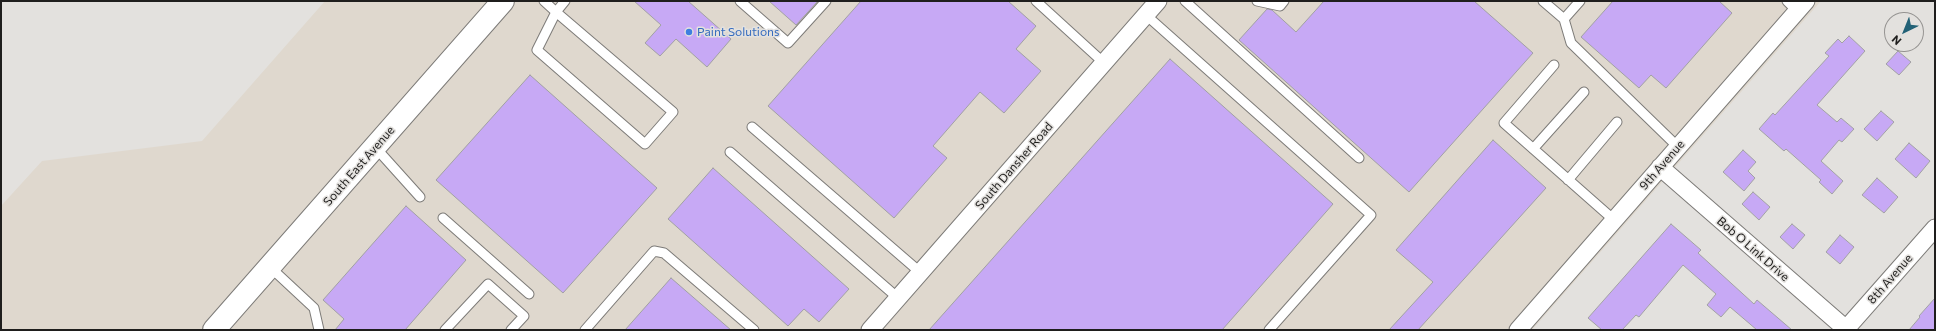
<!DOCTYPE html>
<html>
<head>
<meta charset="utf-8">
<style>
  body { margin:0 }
  #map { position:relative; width:1936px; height:331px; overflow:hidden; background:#e3e1de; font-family:Commissioner,sans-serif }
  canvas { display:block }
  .frame { position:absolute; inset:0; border:2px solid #1f1e1d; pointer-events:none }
  .north { position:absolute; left:1884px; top:12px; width:40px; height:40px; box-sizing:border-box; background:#e3e1de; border:1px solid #959391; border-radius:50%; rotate:223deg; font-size:11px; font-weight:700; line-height:16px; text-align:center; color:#1f1e1d }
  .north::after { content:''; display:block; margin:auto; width:14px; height:18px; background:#226176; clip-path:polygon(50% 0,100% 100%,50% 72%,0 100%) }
</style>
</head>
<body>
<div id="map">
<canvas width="1936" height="331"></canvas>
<div class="frame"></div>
<div class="north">N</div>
</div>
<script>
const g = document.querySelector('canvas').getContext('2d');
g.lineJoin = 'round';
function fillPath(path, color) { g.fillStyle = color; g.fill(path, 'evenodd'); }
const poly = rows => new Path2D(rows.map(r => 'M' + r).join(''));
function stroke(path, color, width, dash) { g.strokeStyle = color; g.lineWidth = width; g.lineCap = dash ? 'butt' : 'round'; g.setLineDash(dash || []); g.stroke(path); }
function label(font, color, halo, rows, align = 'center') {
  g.font = font + ' Commissioner,sans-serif'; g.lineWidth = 3; g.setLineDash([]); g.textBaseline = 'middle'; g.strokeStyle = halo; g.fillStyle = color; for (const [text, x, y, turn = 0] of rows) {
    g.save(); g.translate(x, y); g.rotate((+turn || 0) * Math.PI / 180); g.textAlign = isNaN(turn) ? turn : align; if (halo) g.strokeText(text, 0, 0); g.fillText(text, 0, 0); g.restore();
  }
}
fillPath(poly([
  [325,1,1821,1,1532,330,1,330,1,206,42,161,202,141]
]), '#dfd8ce');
const building = poly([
  [634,1,688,1,731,39,707,67,676,39,660,56,645,43,661,25,634,1],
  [769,1,818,1,796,25,769,1],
  [861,1,1008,1,1036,26,1016,49,1041,71,1004,113,980,92,933,146,947,158,894,218,768,106,861,1],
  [1324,1,1474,1,1533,53,1409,192,1239,40,1267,9,1272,10,1296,32,1324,1],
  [1613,1,1719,1,1732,13,1666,88,1651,75,1639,88,1581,37,1613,1],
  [1849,36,1865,51,1817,105,1837,122,1841,118,1854,129,1842,142,1839,140,1821,161,1843,181,1832,194,1819,182,1821,180,1786,149,1784,151,1759,129,1773,113,1775,115,1829,56,1825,53,1838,39,1842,43,1849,36],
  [1898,51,1911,62,1899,75,1886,64,1898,51],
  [1170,59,1333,204,1222,330,929,330,1170,59],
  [530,75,657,188,563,293,436,180,530,75],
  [1881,111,1894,122,1877,141,1864,129,1881,111],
  [1493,140,1546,188,1418,330,1389,330,1433,282,1396,250,1493,140],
  [1909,143,1930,161,1916,178,1895,159,1909,143],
  [1743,150,1756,162,1748,171,1755,178,1744,191,1723,172,1743,150],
  [713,168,849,289,819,322,804,309,788,326,668,219,713,168],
  [1877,178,1898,197,1884,213,1862,195,1877,178],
  [1753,192,1770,207,1759,220,1742,204,1753,192],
  [406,206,466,260,405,330,335,330,344,319,323,300,406,206],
  [1671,224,1701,250,1698,253,1754,304,1757,300,1792,330,1757,330,1730,307,1721,317,1707,305,1716,294,1683,265,1639,317,1636,315,1622,330,1602,330,1588,318,1671,224],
  [1792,224,1805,235,1793,249,1780,237,1792,224],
  [1840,235,1854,247,1840,264,1826,252,1840,235],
  [671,278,731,330,625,330,671,278],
  [1935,298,1935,330,1909,330,1920,317,1919,316,1935,298]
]);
fillPath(building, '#c7a9f5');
stroke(building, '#a2a1a4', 1);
const service = poly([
  [544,1,556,12,565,1],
  [740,1,788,43,826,1],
  [1036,1,1104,63],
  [1185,1,1359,158],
  [1257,1,1280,6,1284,1],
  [1543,1,1564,19,1580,1],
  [1787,1,1797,11],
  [556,12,673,112,645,144,537,50,556,12],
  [1146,15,1371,215,1269,330],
  [1564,19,1571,43,1678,147],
  [1554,65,1504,123,1614,220],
  [752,127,921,273],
  [375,147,420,197],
  [1533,149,1584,92],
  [730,152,898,298],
  [1568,180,1617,122],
  [443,218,529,294],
  [270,267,314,308,319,330],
  [445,330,488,284,524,316,511,330],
  [585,330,654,251,664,253,754,330]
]);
const minor = poly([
  [1660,167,1847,330],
  [870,330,1158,1],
  [1518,330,1806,1],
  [1845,330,1935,228]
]);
const secondary = poly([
  [214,330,503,1]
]);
stroke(service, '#7d7b78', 11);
stroke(minor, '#7d7b78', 19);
stroke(secondary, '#7d7b78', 24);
stroke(service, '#fff', 9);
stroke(minor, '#fff', 17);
stroke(secondary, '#fff', 22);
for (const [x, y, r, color] of [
  [689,32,4,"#3f7fe0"]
]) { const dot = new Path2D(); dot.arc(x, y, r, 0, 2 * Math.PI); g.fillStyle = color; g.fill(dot); stroke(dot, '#e3e1de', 1.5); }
label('12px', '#366cbe', '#e3e1de', [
  ["Paint Solutions",697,32]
], 'left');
label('12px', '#1f1e1d', '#e3e1de', [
  ["9th Avenue",1662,165,-49],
  ["South East Avenue",359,166,-49],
  ["South Dansher Road",1014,166,-49],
  ["Bob O Link Drive",1753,249,41],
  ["8th Avenue",1890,279,-49]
]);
</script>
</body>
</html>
